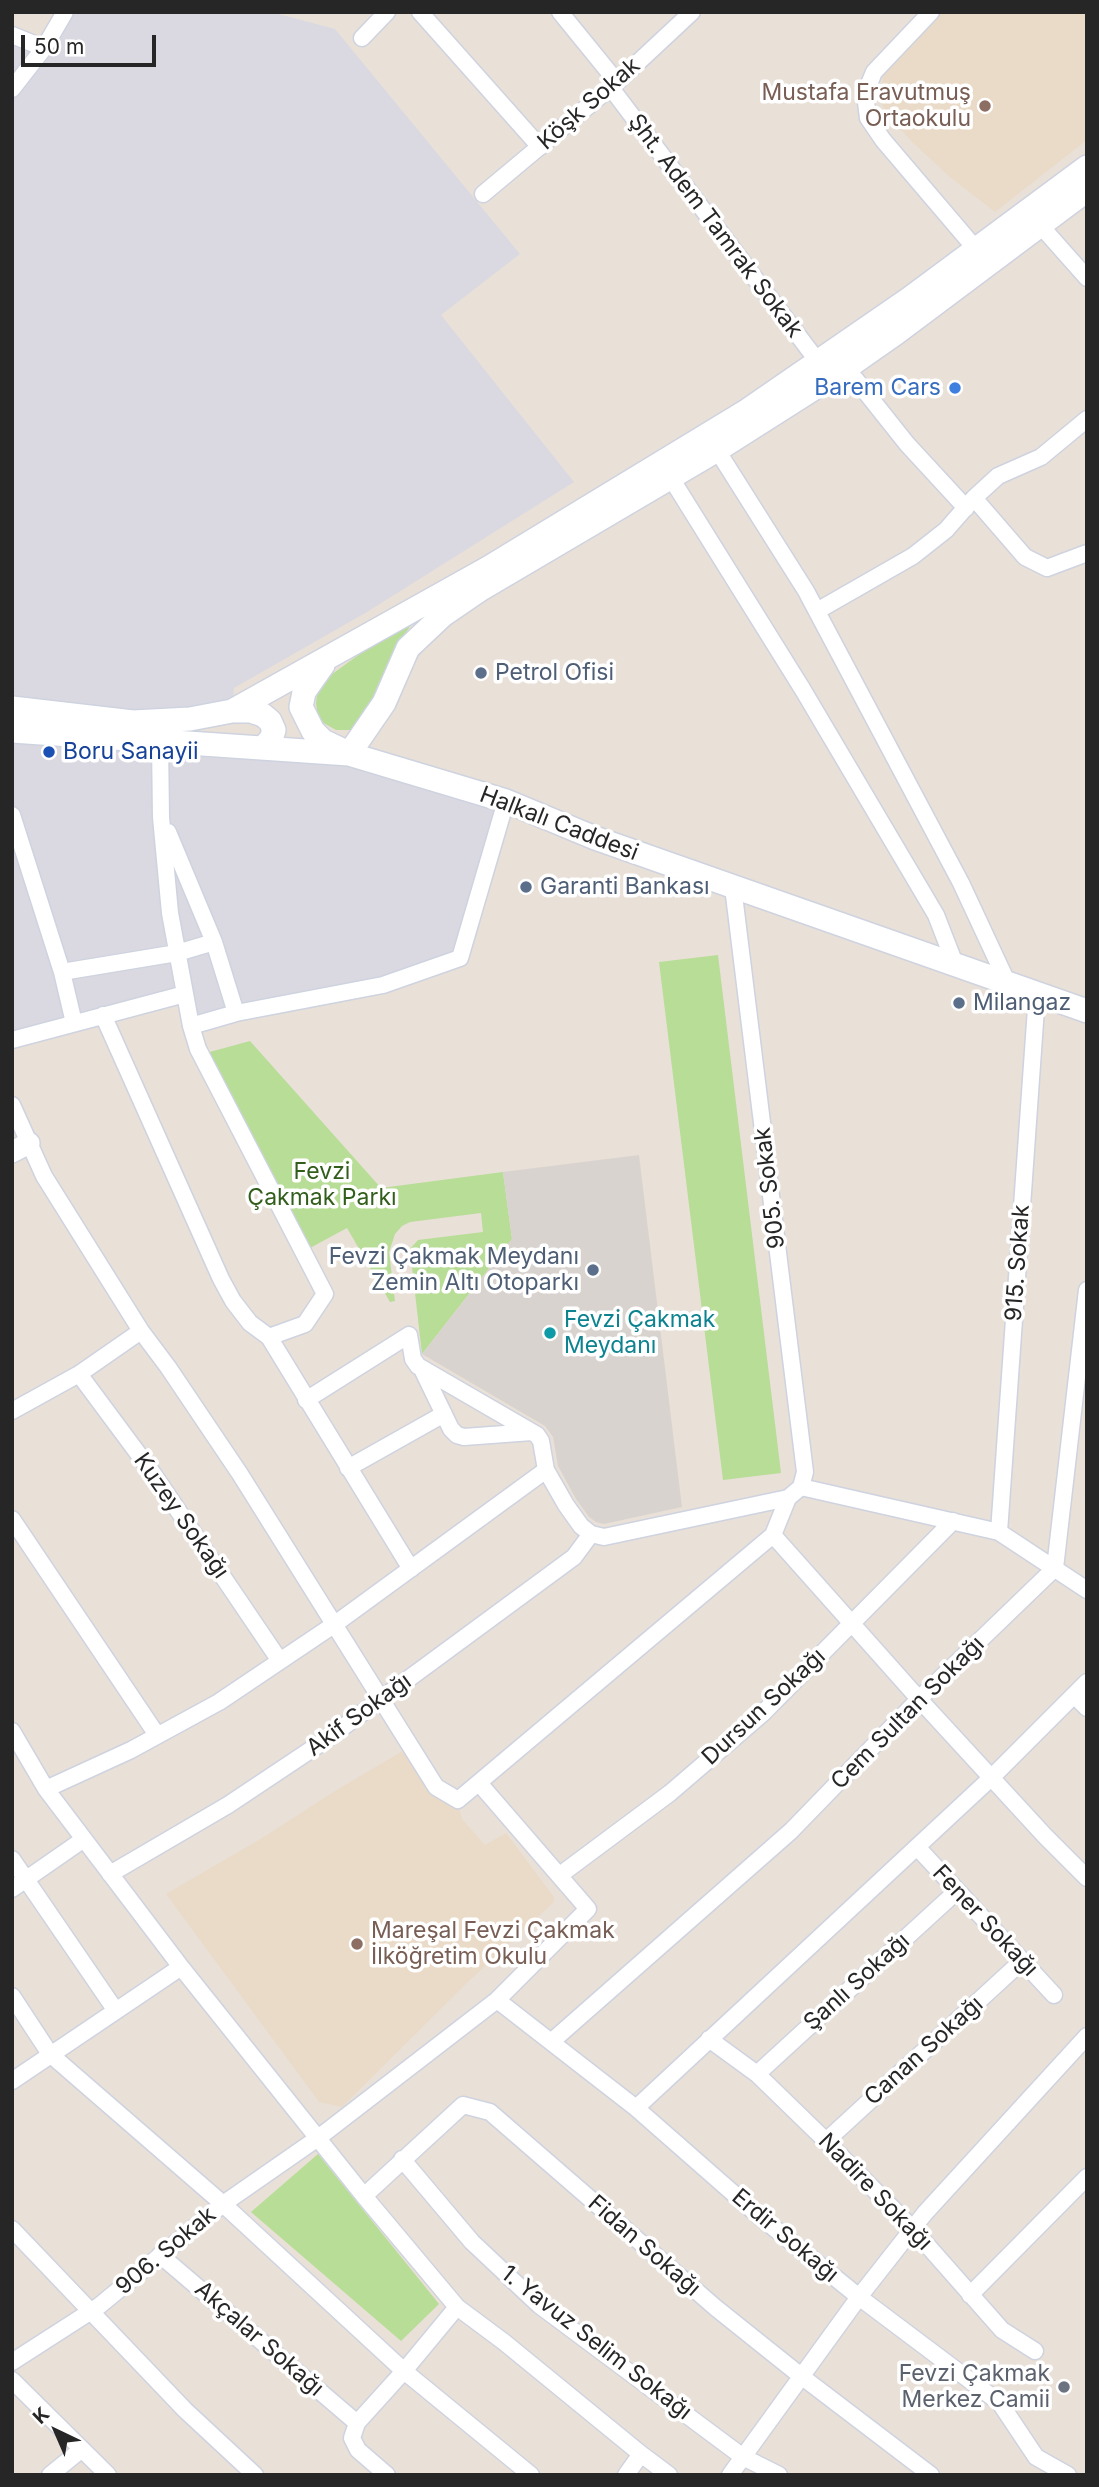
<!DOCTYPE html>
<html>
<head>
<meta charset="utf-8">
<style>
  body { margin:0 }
  #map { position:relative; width:1099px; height:2487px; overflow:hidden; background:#e9e0d8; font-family:Inter,sans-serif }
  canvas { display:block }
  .frame { position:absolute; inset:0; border:14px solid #262626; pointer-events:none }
  .north { position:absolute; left:21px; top:2396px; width:70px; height:70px; -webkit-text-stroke:5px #fff; paint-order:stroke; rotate:316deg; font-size:19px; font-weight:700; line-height:28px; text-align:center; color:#262626 }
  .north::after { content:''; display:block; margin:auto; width:24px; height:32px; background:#262626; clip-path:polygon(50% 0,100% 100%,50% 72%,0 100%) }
  .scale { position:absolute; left:21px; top:35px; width:135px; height:32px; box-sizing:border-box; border:4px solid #262626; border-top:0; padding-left:9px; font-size:21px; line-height:24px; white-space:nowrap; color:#262626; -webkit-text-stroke:5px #fff; paint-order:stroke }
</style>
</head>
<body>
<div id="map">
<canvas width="1099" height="2487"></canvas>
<div class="frame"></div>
<div class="north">K</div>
<div class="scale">50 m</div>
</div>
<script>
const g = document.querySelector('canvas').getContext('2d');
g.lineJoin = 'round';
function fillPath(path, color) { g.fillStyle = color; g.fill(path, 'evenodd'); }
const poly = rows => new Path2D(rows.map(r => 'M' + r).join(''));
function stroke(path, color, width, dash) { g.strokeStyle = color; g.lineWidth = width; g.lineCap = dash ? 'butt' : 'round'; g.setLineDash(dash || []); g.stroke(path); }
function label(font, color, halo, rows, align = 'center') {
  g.font = font + ' Inter,sans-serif'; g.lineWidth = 7; g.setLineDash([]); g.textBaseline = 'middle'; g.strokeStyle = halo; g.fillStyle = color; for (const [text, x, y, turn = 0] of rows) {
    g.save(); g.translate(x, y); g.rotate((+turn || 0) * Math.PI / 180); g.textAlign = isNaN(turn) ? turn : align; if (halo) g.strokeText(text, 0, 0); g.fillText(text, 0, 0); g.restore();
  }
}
fillPath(poly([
  [66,12,271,12,335,29,520,254,441,315,574,482,367,612,234,688,232,711,190,719,12,708,12,35,44,47],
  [12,738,363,766,501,809,460,958,191,1026,185,995,12,1040]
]), '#dad9e1');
fillPath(poly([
  [942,12,1087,12,1087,140,995,212,951,178,912,142,886,113,880,100,883,75],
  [406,1749,458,1804,462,1819,485,1845,506,1833,554,1897,554,1902,468,1982,342,2107,319,2102,166,1894,262,1838,335,1791]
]), '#eadbc8');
fillPath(poly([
  [413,622,398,644,386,669,382,684,359,724,351,730,336,730,322,722,318,717,316,703,318,690,324,680,357,656],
  [718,955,781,1473,723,1480,659,962],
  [250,1041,381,1188,503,1172,512,1239,422,1354,410,1249,418,1240,483,1232,481,1213,410,1222,402,1226,395,1234,389,1252,395,1301,390,1302,347,1228,308,1249,206,1053],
  [318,2154,439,2304,401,2341,251,2212]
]), '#b7dd96');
fillPath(poly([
  [639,1155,682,1507,604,1524,596,1522,589,1517,576,1499,558,1466,553,1437,545,1426,422,1354,512,1239,503,1172]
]), '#d9d3cf');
const minor = poly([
  [420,12,540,147],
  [560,12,617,82],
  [931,12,874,72,865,94,868,118,883,140,975,248],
  [12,35,44,48],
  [362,38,387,12],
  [611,88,819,363],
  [12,89,44,48,65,12],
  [483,194,617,82,692,12],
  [1040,225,1087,278],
  [841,361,907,444,966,508],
  [717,450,806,591,961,883,1008,984],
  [671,478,803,690,936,915,955,964],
  [974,498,1025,557,1047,568,1087,553],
  [817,611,913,556,946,530,974,498,998,476,1041,457,1087,419],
  [12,815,62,972,74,1023],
  [168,832,214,942,236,1013,383,985,460,958,506,801],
  [733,887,805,1472,801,1487],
  [62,972,177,953,214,942],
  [103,1015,221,1279,233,1301,250,1323,269,1337,305,1324,325,1294,198,1049,191,1026,170,913,161,817,160,741],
  [191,1026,236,1013],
  [12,1040,185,994],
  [12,1105,44,1176,141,1331,79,1374,12,1411],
  [141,1331,168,1367,240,1474,436,1787,458,1800,773,1535,788,1498],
  [269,1337,411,1569],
  [422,1369,451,1429,457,1435,464,1437,532,1432],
  [79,1374,154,1475,280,1661],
  [306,1400,409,1335,413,1359,418,1366,537,1435,541,1441,546,1470,566,1505,581,1526,591,1534,604,1537,788,1498,801,1487],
  [348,1468,444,1414],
  [801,1487,999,1532,1087,1590],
  [12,1519,157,1735],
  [999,1532,1037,994],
  [773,1535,919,1699,1045,1836,1087,1878],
  [1074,1695,1087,1708],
  [12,1731,46,1789,181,1967,364,2196,457,2307,504,2342,641,2454,669,2475],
  [46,1789,131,1750,219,1702,335,1624,546,1470],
  [917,1847,1054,1995],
  [12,1859,116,2011],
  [110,1874,228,1805,324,1741,574,1557,591,1534],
  [560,1875,670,1793,762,1714,953,1521],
  [12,1889,84,1839],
  [12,1996,50,2054,223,2204,404,2371,531,2475],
  [497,2000,636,2108,758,2215,859,2297,1000,2403,1036,2457,1068,2475],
  [709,2039,757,2074,826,2141,913,2229,1002,2330,1035,2351],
  [551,2042,791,1831,919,1699,1055,1568,1087,1290],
  [757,2074,957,1891],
  [12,2081,181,1967],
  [636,2108,991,1778,1087,1682],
  [826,2141,1022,1961],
  [402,2159,472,2242,539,2305,743,2457,779,2475],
  [364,2196,463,2105,490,2112,716,2308,801,2376,931,2475],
  [12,2229,185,2410,255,2475],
  [160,2255,357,2423],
  [970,2295,1087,2177],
  [12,2362,99,2306,223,2204,318,2138,497,2000,588,1909,479,1783],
  [12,2380,108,2475],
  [50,2475,82,2449],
  [387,2475,358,2450,352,2438,357,2423,404,2371,457,2307],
  [626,2475,641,2454],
  [730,2475,859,2297,925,2213,1087,2036]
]);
const tertiary = poly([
  [12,1152,29,1143]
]);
const secondary = poly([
  [323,665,304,692,301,707,313,731,323,741,344,751],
  [12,708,133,722,190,719,232,711,251,711,263,715,270,721,274,730,271,739,263,748],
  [232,711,488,568,748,410,909,299,1087,167],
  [12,731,349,754,506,801,595,838,1087,1011],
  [349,754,384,703,408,648,443,615,481,589,717,450,846,368,896,333,1087,190]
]);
stroke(minor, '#ced3df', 19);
stroke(tertiary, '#ced3df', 24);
stroke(secondary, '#ced3df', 26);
stroke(minor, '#fff', 16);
stroke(tertiary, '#fff', 21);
stroke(secondary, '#fff', 23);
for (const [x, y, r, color] of [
  [985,106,7,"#8d6e63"],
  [955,388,7,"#3f7fe0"],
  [481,673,7,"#5c6f8a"],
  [49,752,7,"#1a4fb4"],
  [526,887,7,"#5c6f8a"],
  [959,1003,7,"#5c6f8a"],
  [593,1270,7,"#5c6f8a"],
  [550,1333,7,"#0f9aa8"],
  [357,1944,7,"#8d6e63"],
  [1064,2387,7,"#6b7280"]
]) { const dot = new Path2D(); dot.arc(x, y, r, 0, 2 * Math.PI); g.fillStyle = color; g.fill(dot); stroke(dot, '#fff', 2.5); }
label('23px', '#785e54', '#fff', [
  ["Mustafa Eravutmuş",971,93],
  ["Ortaokulu",971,119],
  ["Mareşal Fevzi Çakmak",371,1931,"left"],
  ["İlköğretim Okulu",371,1957,"left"]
], 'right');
label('23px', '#262626', '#fff', [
  ["Köşk Sokak",589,104,-41],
  ["Şht. Adem Tamrak Sokak",715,226,53],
  ["Halkalı Caddesi",559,824,21],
  ["905. Sokak",770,1188,-97],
  ["915. Sokak",1018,1263,-86],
  ["Kuzey Sokağı",181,1516,55],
  ["Dursun Sokağı",764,1707,-43],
  ["Cem Sultan Sokağı",908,1713,-45],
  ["Akif Sokağı",359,1715,-36],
  ["Fener Sokağı",985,1921,47],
  ["Şanlı Sokağı",857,1982,-42],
  ["Canan Sokağı",924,2051,-42],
  ["Nadire Sokağı",875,2192,46],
  ["Erdir Sokağı",785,2236,40],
  ["Fidan Sokağı",644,2246,41],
  ["906. Sokak",166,2251,-40],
  ["Akçalar Sokağı",259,2339,41],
  ["1. Yavuz Selim Sokağı",596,2343,38]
]);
label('23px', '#366cbe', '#fff', [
  ["Barem Cars",941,388]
], 'right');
label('23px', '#4e5e75', '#fff', [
  ["Petrol Ofisi",495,673],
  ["Garanti Bankası",540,887],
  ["Milangaz",973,1003],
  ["Fevzi Çakmak Meydanı",579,1257,"right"],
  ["Zemin Altı Otoparkı",579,1283,"right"]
], 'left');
label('23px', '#164399', '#fff', [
  ["Boru Sanayii",63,752]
], 'left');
label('23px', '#325e1c', '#fff', [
  ["Fevzi",322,1172],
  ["Çakmak Parkı",322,1198]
]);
label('23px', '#0d838f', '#fff', [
  ["Fevzi Çakmak",564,1320],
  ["Meydanı",564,1346]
], 'left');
label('23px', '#5b616d', '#fff', [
  ["Fevzi Çakmak",1050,2374],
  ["Merkez Camii",1050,2400]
], 'right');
</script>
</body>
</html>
